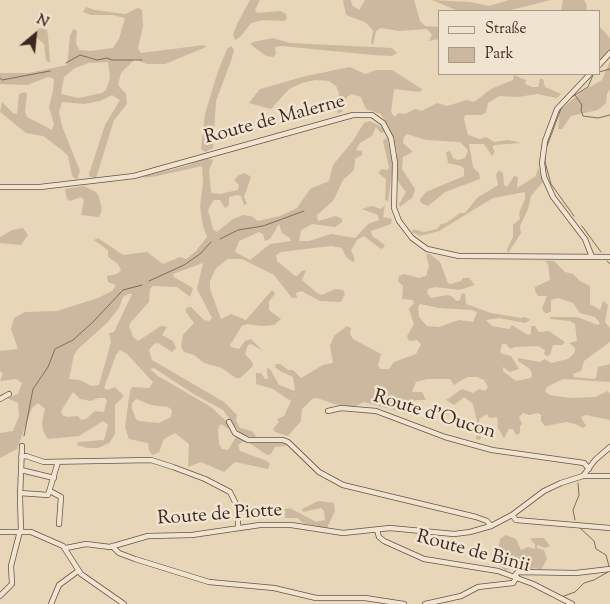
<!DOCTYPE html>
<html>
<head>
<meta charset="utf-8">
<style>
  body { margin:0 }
  #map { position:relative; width:610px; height:604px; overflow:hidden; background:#e8d6b8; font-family:"Sorts Mill Goudy",serif }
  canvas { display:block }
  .legend { position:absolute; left:438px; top:10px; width:162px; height:65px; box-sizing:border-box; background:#f0e4d1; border:1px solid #a8998b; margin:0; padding:6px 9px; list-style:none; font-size:15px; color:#3b2821 }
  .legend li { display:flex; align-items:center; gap:10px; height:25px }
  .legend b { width:25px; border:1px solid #a8998b }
  .north { position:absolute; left:10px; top:10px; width:50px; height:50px; -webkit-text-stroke:4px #f0e4d1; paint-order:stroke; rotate:28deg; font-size:14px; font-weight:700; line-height:20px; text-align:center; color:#3b2821 }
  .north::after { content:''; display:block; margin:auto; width:18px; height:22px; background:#3b2821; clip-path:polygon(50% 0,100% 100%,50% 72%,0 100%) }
</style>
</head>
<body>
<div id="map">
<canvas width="610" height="604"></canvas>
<ul class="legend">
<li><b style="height:6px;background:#f0e4d1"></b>Straße</li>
<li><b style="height:14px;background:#cbb89e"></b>Park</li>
</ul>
<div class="north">N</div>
</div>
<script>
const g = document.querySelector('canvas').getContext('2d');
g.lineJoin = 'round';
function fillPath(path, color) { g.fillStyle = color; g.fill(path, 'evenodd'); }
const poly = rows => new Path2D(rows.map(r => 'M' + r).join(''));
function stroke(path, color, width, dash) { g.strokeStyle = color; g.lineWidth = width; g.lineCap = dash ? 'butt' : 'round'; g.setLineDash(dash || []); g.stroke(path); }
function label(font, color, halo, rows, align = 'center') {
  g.font = font + ' "Sorts Mill Goudy",serif'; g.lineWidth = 5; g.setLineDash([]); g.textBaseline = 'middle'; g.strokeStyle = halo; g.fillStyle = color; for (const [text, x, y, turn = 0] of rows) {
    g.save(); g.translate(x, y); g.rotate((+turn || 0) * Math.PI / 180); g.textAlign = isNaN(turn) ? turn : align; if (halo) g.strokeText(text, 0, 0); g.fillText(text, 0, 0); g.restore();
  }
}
fillPath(poly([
  [250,0,260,0,255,10,257,13,281,11,286,14,287,19,284,21,263,20,251,23,241,36,235,40,233,35,237,24],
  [343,0,351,0,352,5,359,10,365,0,414,0,420,21,425,26,439,27,439,39,429,41,432,35,427,29,399,31,381,28,376,31,373,45,371,43,373,31,371,28,365,22,346,15],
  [432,0,470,2,489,6,509,0,551,0,507,11,458,11],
  [563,0,584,0,587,5,586,11,561,11],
  [86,7,95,10,117,13,125,14,138,8,142,10,143,26,138,48,141,53,204,45,206,47,165,64,147,64,135,59,121,73,118,85,126,94,127,104,114,120,96,178,90,177,89,174,105,125,120,100,112,95,100,101,84,104,62,102,59,112,62,126,80,171,77,180,72,176,68,156,62,150,43,136,26,133,0,112,2,102,13,113,17,114,19,94,25,92,27,94,25,112,27,117,52,130,54,124,49,107,53,91,54,79,48,77,27,85,0,84,0,73,29,73,67,65,70,36,73,29,77,31,76,43,79,50,91,51,113,48,119,39,125,18,113,15,91,15,83,12],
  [108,62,110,78,106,90,102,93,78,98,61,94,64,77,75,68,89,63],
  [599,26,610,38,610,49,599,61],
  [42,28,47,30,48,35,50,63,46,60,44,44,36,37,38,29],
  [273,38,290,43,392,48,397,53,392,56,373,55,282,46,275,47,276,54,273,57,266,56,250,44,253,42],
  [231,46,234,50,232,58,216,101,213,148,205,152,201,149,205,114,218,71,227,49],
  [610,61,610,89,607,94,606,103,598,110,571,116,562,129,558,129,560,110,581,92,602,80],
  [350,67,365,74,376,70,392,70,422,89,420,92,394,89,391,112,395,117,398,113,405,114,415,109,422,111,437,103,447,106,467,100,474,102,491,89,513,80,514,75,526,80,525,84,532,87,538,87,540,79,543,79,545,87,561,94,557,98,537,94,518,97,499,96,488,103,486,112,482,115,465,115,464,119,468,135,480,139,486,137,494,142,508,140,521,143,495,145,492,147,495,151,492,156,484,144,469,144,473,167,479,173,480,179,445,192,428,206,421,203,420,199,426,192,464,176,464,169,461,166,448,163,446,152,450,151,453,158,458,160,465,158,468,150,460,142,426,140,407,134,404,137,403,143,413,152,403,157,402,169,415,189,413,197,400,207,399,204,406,192,397,180,397,152,392,134,381,114,366,109,361,97,352,94,347,97,342,112,337,113,339,93,336,86,329,81,315,80,302,83,289,89,271,109,249,103,260,89,306,76],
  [370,121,383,128,384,132,381,133,376,127,372,136,360,143,356,150,362,151,362,155,355,159,354,170,343,180,333,201,317,215,318,221,336,216,342,219,342,222,335,227,312,224,301,230,299,241,309,241,331,234,355,238,368,224,379,220,378,215,362,209,372,206,381,209,385,205,383,217,392,219,391,224,371,231,372,236,385,245,383,248,381,249,364,236,357,240,351,250,355,260,353,262,346,257,342,248,331,246,281,252,276,255,277,261,294,275,297,276,302,271,306,270,302,280,317,293,322,295,335,289,343,290,345,294,341,302,320,301,301,291,296,293,297,298,292,298,274,275,242,259,228,259,216,268,210,281,210,289,221,319,231,314,246,320,272,290,275,294,269,301,269,310,281,319,274,325,261,326,247,324,242,326,230,345,231,347,239,349,245,341,251,339,263,351,251,344,248,345,245,354,253,363,252,367,240,378,236,378,222,368,204,363,194,355,184,352,181,347,183,335,194,323,186,312,186,308,191,307,204,320,209,321,212,318,197,289,203,263,173,274,174,277,193,288,190,297,177,287,153,286,150,289,149,302,131,322,129,326,133,337,138,341,161,326,167,327,162,335,173,341,176,348,172,352,158,343,154,344,149,350,152,360,224,402,237,415,236,420,240,428,252,431,256,436,253,438,241,434,223,410,192,393,154,368,150,369,158,376,211,407,227,422,229,429,221,424,218,429,219,444,222,449,228,450,236,437,250,441,286,443,286,446,275,447,271,454,267,455,248,442,242,442,238,445,240,451,267,461,270,464,268,469,235,462,224,472,201,462,188,467,189,444,175,433,164,439,159,452,153,455,149,451,148,443,129,439,125,427,130,391,132,387,149,388,153,382,127,354,120,350,116,355,104,388,108,390,115,387,124,396,115,405,115,434,109,443,98,448,88,448,77,445,78,442,104,440,108,425,103,421,79,436,48,439,43,431,42,422,45,409,38,403,32,408,17,449,0,458,0,433,13,431,19,416,18,403,7,398,18,394,22,383,16,379,0,381,3,374,0,371,0,351,18,349,11,329,14,318,25,312,57,311,98,298,112,291,116,285,108,282,107,276,117,274,121,270,118,264,108,257,108,250,94,240,98,238,123,255,147,252,163,264,180,257,186,259,195,252,207,237,203,226,200,206,203,183,202,166,157,176,144,178,145,176,186,166,206,158,213,160,209,170,211,193,220,194,238,190,239,185,234,180,239,175,245,173,251,177,244,197,247,204,244,205,241,196,237,195,229,197,229,205,225,208,220,200,214,200,211,204,208,210,213,229,217,232,233,219,243,215,251,216,258,221,280,216,297,208,310,189,329,181,333,165,352,142,364,123],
  [279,224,282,233,290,238,291,241,270,244,250,260,235,252,239,241,259,232,263,234,265,241,270,239],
  [128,294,132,294,114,332,109,333,111,342,99,385,91,386,80,380,69,379,74,355,78,349,107,323,119,308,123,297],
  [73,392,80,399,91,401,98,398,105,398,107,401,104,412,95,411,86,419,81,420,78,416,67,417,62,415,61,411],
  [136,399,151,405,168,407,172,410,171,417,159,423,139,421,136,419,132,409,132,403],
  [387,137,393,166,388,202,385,199,386,179,378,173,382,169,388,170,389,167,383,141],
  [538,167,543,182,531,196,528,209,520,226,521,233,508,253,507,249,513,237,513,225,520,219,519,213,525,199,525,192,493,198,439,231,420,236,412,232,413,229,424,232,437,229,441,224,446,223,460,213,465,213,477,198,498,185,496,175,499,170,503,173,504,185,507,187,514,176,518,177,517,188,536,176],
  [84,186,96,192,99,197,102,210,99,217,81,215,84,200,81,197,70,201,67,199,65,189],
  [23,228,28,235,21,245,0,243,0,237,12,230],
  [426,254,430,254,440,262,448,283,451,284,461,281,463,278,469,278,475,285,459,290,435,287,428,289,427,293,431,298,447,295,451,296,457,301,460,300,462,293,465,294,466,304,491,313,521,318,525,317,530,320,525,323,499,318,486,320,492,326,509,329,512,325,528,335,531,334,531,326,535,326,539,332,549,331,565,342,562,345,553,345,550,355,547,356,544,354,545,350,538,346,515,347,510,349,506,344,502,344,500,353,511,356,519,369,510,372,503,367,503,371,516,381,531,378,532,374,530,369,518,361,518,358,540,362,545,359,551,363,568,359,575,352,575,348,569,343,577,341,575,324,570,321,550,319,550,317,577,317,598,325,600,323,595,317,580,313,573,303,558,298,551,300,551,311,546,314,542,309,547,296,538,296,535,291,535,287,550,280,548,264,545,261,521,260,554,261,565,272,573,274,580,281,590,286,590,304,600,310,603,301,608,305,605,322,610,328,610,342,584,361,581,371,573,374,574,377,593,379,596,378,598,367,610,364,610,382,563,379,547,387,545,391,550,395,570,398,595,397,608,391,610,394,610,420,586,415,581,417,586,426,583,428,575,424,567,422,545,426,541,421,541,415,538,413,529,415,523,413,519,417,522,424,520,426,520,433,516,435,513,429,509,429,504,438,498,428,497,417,489,418,487,414,479,419,481,438,479,440,476,439,477,421,473,404,464,397,454,405,446,400,462,389,473,393,479,389,485,391,488,387,484,380,477,377,467,377,454,385,450,379,427,379,416,382,412,392,422,392,426,400,415,400,408,414,364,402,353,407,334,404,317,398,312,399,302,409,301,421,288,436,275,432,273,429,279,422,277,419,284,416,291,401,273,389,256,384,256,373,261,373,265,379,268,379,267,371,267,368,270,369,279,385,295,391,293,377,280,371,275,367,276,364,280,364,288,370,293,370,301,378,323,365,333,363,330,346,334,336,347,326,351,328,350,334,353,339,381,354,378,366,381,369,389,369,394,362,416,354,421,344,417,340,409,341,407,336,414,324,409,309,414,303,413,300,402,299,403,286,398,281,399,276,404,274,419,278,426,276,429,266],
  [420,304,439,308,472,310,477,312,473,322,459,320,439,327,427,326,419,317,418,307],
  [318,501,334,503,335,511,327,528,303,523,298,518,285,518,285,509,290,508,316,522,325,520,324,511,321,508,303,512,302,509],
  [506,535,516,539,521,550,528,547,535,549,535,544,530,539,532,538,544,538,550,546,545,548,537,545,537,548,544,550,547,559,541,570,536,568,526,570,517,568,505,570,496,563,500,539]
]), '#cbb89e');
stroke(poly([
  [66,63,80,55,97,60,107,58,112,60,142,60],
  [599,72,610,69],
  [0,78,2,80,50,71],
  [575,95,582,105,581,110,583,116,598,118,610,115],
  [570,98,588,87,593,75],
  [547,146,562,106],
  [545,155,545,162,551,184,574,216],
  [582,226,601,252],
  [220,239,238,230,263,226,304,211],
  [607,261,610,264],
  [149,281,184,265,200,254,211,242],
  [24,436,33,389,48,367,55,349,73,340,93,322,123,290,142,285],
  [575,520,573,510,579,495,578,483],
  [580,528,594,541,596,549,606,555,609,566],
  [564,596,575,592,584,583,594,580,608,572]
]), '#7f6d5d', 1);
const minor = poly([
  [599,65,610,53],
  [590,74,557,109,545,141,542,163,544,177,553,197,585,239,592,257],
  [0,187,40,187,134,176,353,115,372,115,383,123,391,138,395,163,394,208,399,221,412,238,427,249,459,256,610,257],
  [0,399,9,394],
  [328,411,341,408,376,411,445,437,492,450,584,463,589,469],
  [229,422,235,433,248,440,283,440,288,442,319,472,343,485,476,517,487,521,491,526],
  [21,457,26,456,44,462,151,460,173,467,205,479,230,492,238,508,238,527],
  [21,470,54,478],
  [583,476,595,460,610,447],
  [50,491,61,497,59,524],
  [20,493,48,495,58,462],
  [512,515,516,520,610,528],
  [377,530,379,537,384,541,424,559,498,571,533,584,572,604],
  [21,531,20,497,22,446],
  [0,532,31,532,63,546,81,574,124,604],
  [112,546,119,553,135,559,209,582,274,588,316,598,365,598,404,604],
  [66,548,86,544,110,547,148,536,192,535,260,525,291,525,343,533,390,528,454,534,470,532,491,526,512,515,544,491,561,483,583,476,610,476],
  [514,576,518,572,576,573,610,569],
  [0,596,12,584,11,566,20,531],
  [51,604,59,585,78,571],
  [425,604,461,596,478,587,513,583,517,577]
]);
stroke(minor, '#665447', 6);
stroke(minor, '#f0e4d1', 4.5);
label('19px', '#3b2821', '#f0e4d1', [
  ["Route de Malerne",275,121,-15],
  ["Route d'Oucon",434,416,17],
  ["Route de Piotte",220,516,-4],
  ["Route de Binii",473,553,15]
]);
</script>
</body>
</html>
